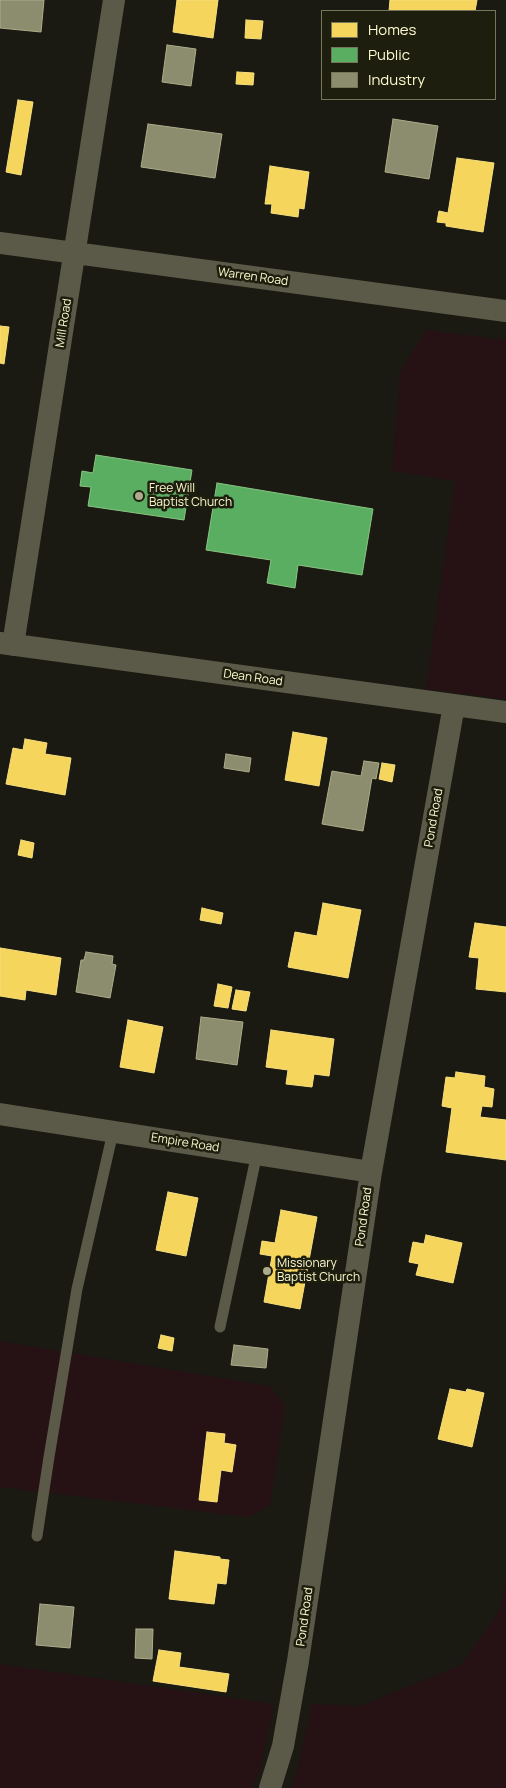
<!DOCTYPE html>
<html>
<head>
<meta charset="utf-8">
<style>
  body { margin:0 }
  #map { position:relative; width:506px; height:1788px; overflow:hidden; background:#1a1a12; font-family:Manrope,sans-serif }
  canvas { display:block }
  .legend { position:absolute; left:321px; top:10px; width:175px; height:90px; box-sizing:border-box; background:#1e1e0e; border:1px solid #76765b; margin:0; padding:6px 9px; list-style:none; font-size:15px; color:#fbfacf }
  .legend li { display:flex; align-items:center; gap:10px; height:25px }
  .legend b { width:25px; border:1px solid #76765b }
</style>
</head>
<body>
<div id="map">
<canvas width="506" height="1788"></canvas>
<ul class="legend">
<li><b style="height:14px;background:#f6d55c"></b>Homes</li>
<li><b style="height:14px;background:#5aae61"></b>Public</li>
<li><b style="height:14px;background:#8c8c6e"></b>Industry</li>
</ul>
</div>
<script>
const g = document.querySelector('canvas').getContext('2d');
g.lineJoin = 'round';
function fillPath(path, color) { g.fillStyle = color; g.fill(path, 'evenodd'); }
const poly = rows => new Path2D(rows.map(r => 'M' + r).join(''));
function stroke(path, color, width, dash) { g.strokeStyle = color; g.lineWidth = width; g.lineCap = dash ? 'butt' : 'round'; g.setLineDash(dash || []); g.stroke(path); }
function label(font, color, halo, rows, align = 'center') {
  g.font = font + ' Manrope,sans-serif'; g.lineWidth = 5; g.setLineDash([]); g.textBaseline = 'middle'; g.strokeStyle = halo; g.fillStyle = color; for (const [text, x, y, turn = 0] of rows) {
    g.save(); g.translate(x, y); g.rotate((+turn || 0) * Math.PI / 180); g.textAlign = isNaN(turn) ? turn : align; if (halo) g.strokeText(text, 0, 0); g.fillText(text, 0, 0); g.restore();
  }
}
fillPath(poly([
  [426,330,506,340,506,699,426,689,455,481,392,471,400,372],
  [0,1341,270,1386,285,1405,270,1505,248,1517,0,1487],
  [506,1580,506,1788,291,1788,298,1768,312,1704,361,1706,461,1665,499,1611],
  [0,1664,274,1704,260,1769,252,1788,0,1788]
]), '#261215');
const homes = poly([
  [177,0,218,0,213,38,173,32,177,0],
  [390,0,477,0,475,11,389,11,390,0],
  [246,20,263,21,261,39,245,38,246,20],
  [237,72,254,73,253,85,236,84,237,72],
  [18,100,33,102,21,175,6,172,18,100],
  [457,158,494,163,483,232,446,226,446,223,437,222,439,211,448,213,457,158],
  [270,166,309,172,304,209,299,208,298,217,271,213,272,204,265,204,270,166],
  [0,326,9,327,4,364,0,363,0,326],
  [293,732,327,738,319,786,285,780,293,732],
  [25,739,47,743,45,754,71,758,65,795,6,784,13,748,23,750,25,739],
  [382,763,395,765,392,782,379,779,382,763],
  [21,840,34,843,32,858,18,855,21,840],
  [323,903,361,910,348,978,288,967,295,932,317,936,323,903],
  [202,908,223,913,221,924,200,920,202,908],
  [475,923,506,927,506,992,476,989,479,958,469,957,475,923],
  [0,948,61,958,56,995,26,990,25,1000,0,996,0,948],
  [218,984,232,987,228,1008,214,1006,218,984],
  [236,990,250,992,246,1011,232,1009,236,990],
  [128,1020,163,1027,154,1073,120,1067,128,1020],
  [271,1030,334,1039,329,1076,314,1074,312,1087,286,1084,288,1070,266,1067,271,1030],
  [456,1072,485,1076,484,1087,494,1089,492,1107,482,1106,480,1117,506,1120,506,1160,446,1152,452,1108,442,1106,446,1077,455,1078,456,1072],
  [168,1192,198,1198,186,1256,156,1250,168,1192],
  [281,1210,317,1217,300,1309,264,1302,272,1256,260,1254,262,1241,275,1243,281,1210],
  [426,1235,462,1243,453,1283,416,1275,419,1264,409,1262,413,1242,424,1244,426,1235],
  [161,1335,174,1338,172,1351,158,1348,161,1335],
  [450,1389,466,1392,467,1389,484,1393,472,1447,438,1439,450,1389],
  [207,1432,225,1434,224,1443,236,1445,232,1472,221,1470,217,1502,199,1500,207,1432],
  [175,1551,220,1557,220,1559,229,1560,226,1584,217,1583,214,1604,169,1599,175,1551],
  [159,1650,181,1653,179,1667,229,1674,226,1692,153,1681,159,1650]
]);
fillPath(homes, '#f6d55c');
stroke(homes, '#f8e07e', 1);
const public = poly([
  [96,455,192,470,184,520,88,506,91,487,80,486,82,471,93,473,96,455],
  [217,483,373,509,362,575,298,565,295,588,267,583,271,560,206,550,217,483]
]);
fillPath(public, '#5aae61');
stroke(public, '#8ac582', 1);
const industry = poly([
  [0,0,44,0,41,32,0,28,0,0],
  [167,45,196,49,191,86,162,82,167,45],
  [393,119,438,126,429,179,385,172,393,119],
  [148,124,222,134,215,178,141,167,148,124],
  [226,754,251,758,249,772,224,768,226,754],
  [364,761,379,763,376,779,372,778,363,831,322,824,332,771,361,776,364,761],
  [86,952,113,956,112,964,116,965,110,998,76,992,81,960,84,960,86,952],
  [201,1017,243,1022,237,1065,196,1059,201,1017],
  [234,1345,268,1349,266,1368,231,1365,234,1345],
  [40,1604,74,1607,70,1648,36,1645,40,1604],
  [136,1629,153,1629,152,1659,135,1658,136,1629]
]);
fillPath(industry, '#8c8c6e');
stroke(industry, '#adad8b', 1);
stroke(poly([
  [220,1327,257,1153],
  [37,1536,49,1457,77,1289,113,1132]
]), '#5b5947', 11);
stroke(poly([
  [0,243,506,311],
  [0,643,506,712],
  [13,645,114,0],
  [0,1114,371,1172],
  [270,1788,283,1746,298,1661,371,1172,454,705]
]), '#5b5947', 22);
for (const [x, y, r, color] of [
  [139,496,5,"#acac8d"],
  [267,1271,5,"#acac8d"]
]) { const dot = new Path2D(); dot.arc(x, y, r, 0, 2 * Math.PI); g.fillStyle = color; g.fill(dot); stroke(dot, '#1e1e0e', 2); }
label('12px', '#fbfacf', '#1e1e0e', [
  ["Warren Road",253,277,8],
  ["Mill Road",64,323,-81],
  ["Dean Road",253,678,8],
  ["Pond Road",434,818,-80],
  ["Empire Road",185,1143,9],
  ["Pond Road",364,1217,-82],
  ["Pond Road",305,1617,-82]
]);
label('12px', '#fbfacf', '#1e1e0e', [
  ["Free Will",149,489],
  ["Baptist Church",149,503],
  ["Missionary",277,1264],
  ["Baptist Church",277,1278]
], 'left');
</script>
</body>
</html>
